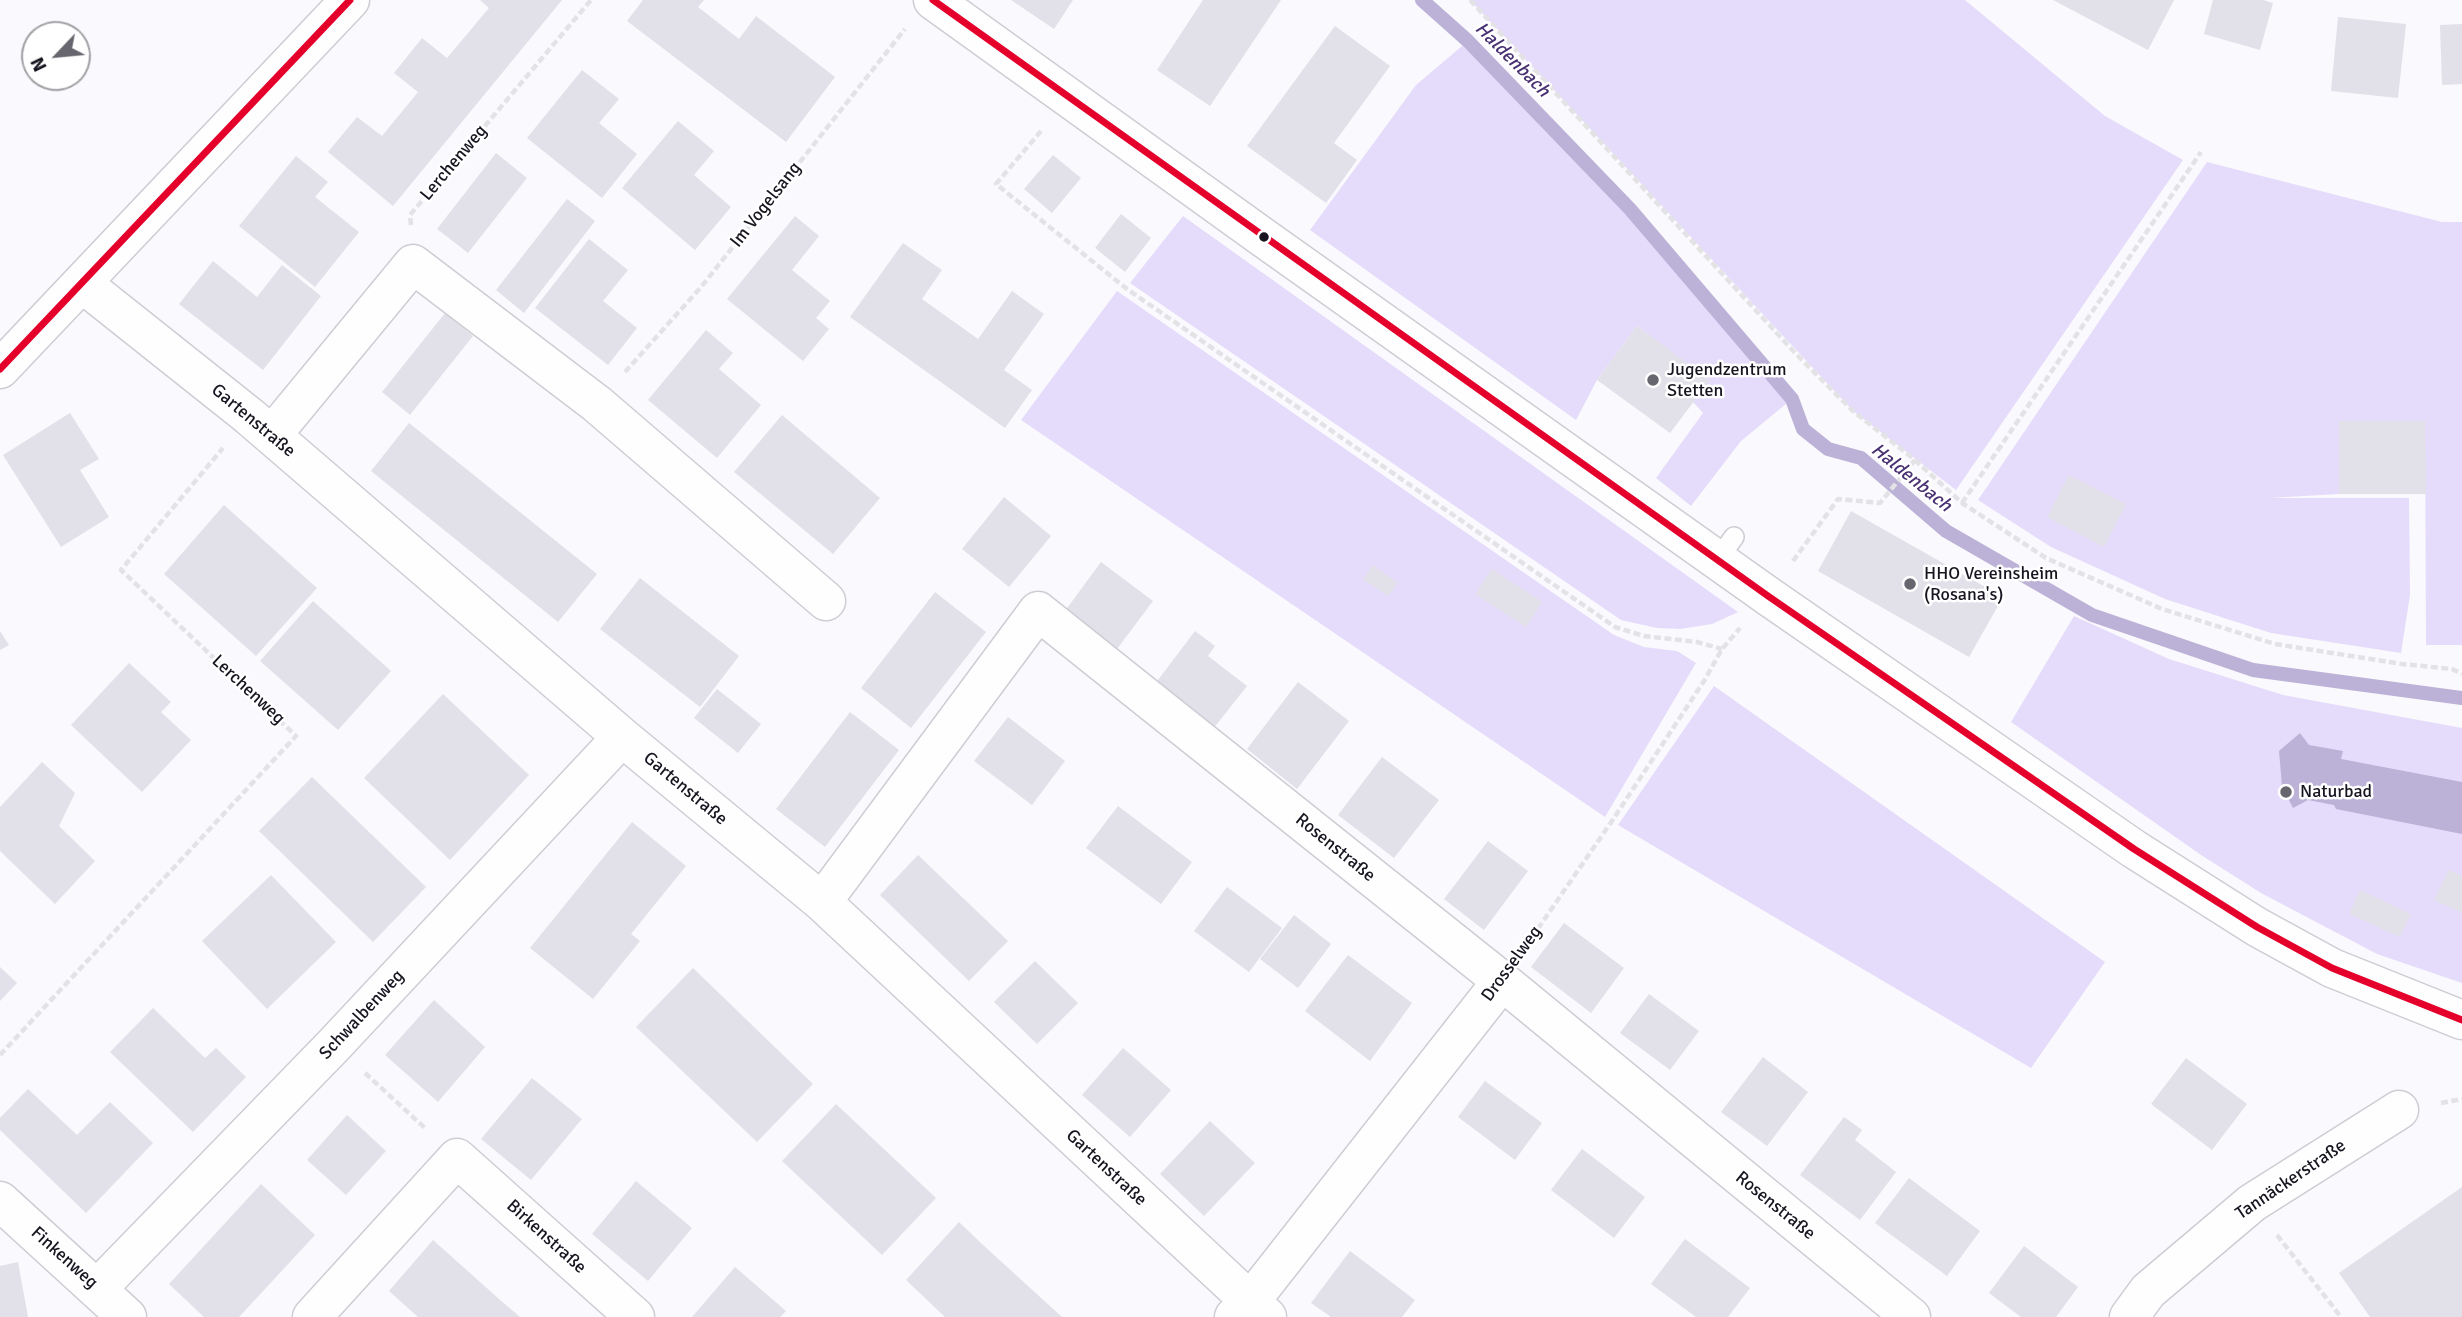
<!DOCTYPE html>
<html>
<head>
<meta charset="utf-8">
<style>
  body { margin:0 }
  #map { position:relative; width:2462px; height:1317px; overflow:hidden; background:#faf9fd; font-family:Signika,sans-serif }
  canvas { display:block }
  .north { position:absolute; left:21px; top:21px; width:70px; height:70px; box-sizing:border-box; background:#fff; border:2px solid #a3a1a6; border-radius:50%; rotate:244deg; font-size:19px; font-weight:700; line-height:28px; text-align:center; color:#181520 }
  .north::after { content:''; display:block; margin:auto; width:24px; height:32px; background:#67656d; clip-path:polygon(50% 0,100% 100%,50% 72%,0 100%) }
</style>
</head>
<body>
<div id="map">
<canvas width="2462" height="1317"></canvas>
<div class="north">N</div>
</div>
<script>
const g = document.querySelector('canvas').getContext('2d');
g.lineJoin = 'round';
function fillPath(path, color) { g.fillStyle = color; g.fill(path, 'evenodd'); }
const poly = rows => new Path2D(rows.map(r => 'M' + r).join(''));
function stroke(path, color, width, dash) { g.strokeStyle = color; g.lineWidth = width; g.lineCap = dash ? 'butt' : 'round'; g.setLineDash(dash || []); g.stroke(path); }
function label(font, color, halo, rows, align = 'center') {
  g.font = font + ' Signika,sans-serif'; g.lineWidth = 5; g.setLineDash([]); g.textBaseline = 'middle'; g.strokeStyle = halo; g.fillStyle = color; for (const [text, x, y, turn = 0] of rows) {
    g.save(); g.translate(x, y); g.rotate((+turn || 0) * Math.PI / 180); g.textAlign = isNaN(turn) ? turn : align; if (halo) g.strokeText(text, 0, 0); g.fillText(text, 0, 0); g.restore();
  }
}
fillPath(poly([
  [1470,0,1965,0,2105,116,2183,160,1956,490,1853,411],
  [1468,41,1630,209,1792,399,1741,441,1691,506,1656,478,1703,413,1693,402,1709,380,1637,326,1597,380,1576,420,1310,230,1416,85],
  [2207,162,2442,222,2462,222,2462,645,2426,645,2425,421,2339,494,2269,498,2409,498,2410,595,2401,653,2271,633,2165,599,2051,547,1978,500],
  [1183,216,1738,612,1712,624,1680,629,1657,628,1621,620,1130,283],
  [1117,291,1614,635,1644,647,1677,651,1696,663,1605,817,1021,420],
  [2074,616,2169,659,2283,695,2462,728,2462,983,2377,954,2261,893,2201,855,2011,722],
  [1714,686,2105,962,2031,1068,1618,825]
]), '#e5dcfb');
fillPath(poly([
  [2300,733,2309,745,2343,751,2341,759,2462,782,2462,834,2336,809,2334,805,2308,800,2293,808,2282,786,2279,751]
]), '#bcb1d7');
stroke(poly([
  [1422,0,1468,41,1630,209,1792,399,1803,429,1828,449,1861,458,1946,531,2092,615,2253,670,2462,698]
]), '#bcb1d7', 14);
fillPath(poly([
  [480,0,562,0,393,206,328,152,357,117,382,136,418,92,394,73,422,38,447,58,489,8],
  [643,0,704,0,698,7,739,39,756,16,835,77,786,142,627,21],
  [1011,0,1073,0,1054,29],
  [1203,0,1281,0,1210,106,1157,70],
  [2053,0,2174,0,2148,50],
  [2213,0,2263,0,2273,3,2260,50,2204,34],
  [2338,17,2406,24,2398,98,2331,91],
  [2462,24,2462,84,2442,85,2440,25],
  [1335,26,1390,66,1334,143,1357,160,1326,203,1247,146],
  [582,70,619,99,599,123,637,154,602,198,527,138],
  [678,121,714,151,694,175,731,207,695,250,622,188],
  [496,153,527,178,468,253,437,229],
  [1053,155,1081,178,1052,213,1024,189],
  [296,156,328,182,315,197,359,232,315,287,239,226],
  [567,199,595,221,524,313,496,290],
  [1121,214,1151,238,1125,272,1095,248],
  [795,216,819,236,792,270,830,301,816,318,829,329,803,361,727,299],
  [589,239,628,270,603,301,637,328,608,365,535,308],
  [903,243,942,270,922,299,978,339,1012,291,1044,314,1004,370,1032,390,1005,428,850,317],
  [213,261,257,297,282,265,321,296,263,370,179,304],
  [445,313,473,336,410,415,382,392],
  [1637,326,1710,380,1670,433,1597,380],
  [706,330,733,353,719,369,761,405,717,458,648,400],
  [70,413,99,459,80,470,109,517,61,547,3,455],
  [782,415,880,498,833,554,734,472],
  [2339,421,2425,421,2426,494,2339,494],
  [409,423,597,574,558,622,371,471],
  [2069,475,2126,504,2104,547,2047,517],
  [1004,497,1051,536,1009,587,962,549],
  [224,505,317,588,256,656,164,574],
  [1851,511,2003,597,1969,657,1818,571],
  [1101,562,1153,601,1114,653,1062,615],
  [1373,565,1398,583,1388,596,1363,579],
  [1492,569,1542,602,1526,627,1475,594],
  [640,578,739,656,700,707,600,629],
  [935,592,986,632,911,728,861,688],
  [313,601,391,671,338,730,260,661],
  [0,631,9,645,0,650],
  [1195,631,1215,646,1208,656,1247,686,1213,729,1155,684],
  [129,663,171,702,161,712,191,740,142,792,71,725],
  [1298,682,1349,721,1297,789,1247,749],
  [717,689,761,724,738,753,694,718],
  [443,694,529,775,450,860,364,778],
  [850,712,899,750,825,847,776,809],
  [1008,717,1065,761,1032,805,974,761],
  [1382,757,1439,800,1394,858,1338,815],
  [42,762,75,793,59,826,95,861,55,904,0,851,0,807],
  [312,777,426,887,373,942,259,831],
  [1118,806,1192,862,1161,904,1086,848],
  [632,822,686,866,631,934,640,941,593,999,530,948],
  [1488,841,1528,871,1484,930,1444,899],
  [918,855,1008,941,969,981,880,895],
  [2449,870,2462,876,2462,913,2434,900],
  [271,875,336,942,267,1009,202,941],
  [1227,887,1282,928,1249,972,1194,931],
  [2360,890,2411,914,2400,937,2349,914],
  [1294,915,1331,944,1298,988,1260,959],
  [1564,923,1624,968,1591,1013,1531,967],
  [1348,955,1412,1003,1370,1061,1305,1011],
  [1035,961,1078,1003,1037,1044,994,1002],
  [0,967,17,983,0,1001],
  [693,968,813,1084,757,1142,636,1027],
  [1649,994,1699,1031,1670,1070,1620,1033],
  [434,1000,485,1047,438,1102,385,1055],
  [153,1008,205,1058,216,1048,246,1077,193,1132,110,1052],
  [1123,1048,1171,1090,1130,1137,1082,1095],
  [1763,1057,1808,1092,1767,1146,1721,1112],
  [2186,1058,2247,1104,2212,1150,2151,1104],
  [532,1078,582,1119,531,1180,481,1139],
  [1485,1081,1542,1123,1515,1160,1458,1117],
  [28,1089,77,1135,110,1102,153,1143,86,1213,0,1130,0,1118],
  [836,1104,936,1198,882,1255,782,1161],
  [347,1115,386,1151,346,1195,307,1160],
  [1844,1117,1862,1130,1855,1140,1896,1172,1860,1220,1800,1175],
  [1210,1121,1255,1163,1204,1216,1160,1174],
  [1582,1149,1645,1197,1614,1238,1551,1190],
  [1909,1178,1980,1231,1947,1276,1875,1223],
  [636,1181,692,1228,648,1281,592,1234],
  [261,1184,315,1235,239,1317,204,1317,169,1284],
  [2462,1187,2462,1317,2370,1317,2339,1273],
  [959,1222,983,1245,1062,1317,945,1317,906,1280],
  [1685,1239,1750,1288,1728,1317,1696,1317,1651,1284],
  [433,1240,499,1299,520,1317,418,1317,389,1291],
  [2024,1246,2078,1287,2056,1317,2021,1317,1989,1293],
  [1350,1251,1415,1300,1402,1317,1331,1317,1311,1303],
  [18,1262,28,1317,0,1317,0,1266],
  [735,1267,786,1311,780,1317,692,1317]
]), '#e2e0e9');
const service = poly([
  [1718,559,1734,537]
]);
const minor = poly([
  [933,0,1261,236,1768,596,2134,849,2257,927,2332,968,2462,1020],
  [83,284,249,416,622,737,822,902,1267,1317],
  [0,369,350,0],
  [272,435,413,264,597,404,826,601],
  [822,902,1038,611,1502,981,1911,1317],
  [0,1201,127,1317],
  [98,1288,334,1045,622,737],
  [312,1317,457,1158,635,1317],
  [1234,1317,1249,1303,1502,981],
  [2129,1317,2148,1291,2252,1203,2399,1110]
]);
stroke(service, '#cfccd4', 22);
stroke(minor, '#cfccd4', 41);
stroke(poly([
  [1470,0,1797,355,1853,411,1915,460,1962,503,2046,558,2162,609,2275,644,2402,664,2452,669,2462,674],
  [1041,131,996,184,1127,289,1615,627,1644,636,1697,642,1722,649],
  [411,225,410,215,591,0],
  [625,372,702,286,905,29],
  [1962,503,2201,152],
  [1793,561,1838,499,1880,503,1915,460],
  [1526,946,1612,821,1704,681,1722,649,1740,628],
  [0,1055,296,736,121,570,223,448],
  [365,1073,426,1129],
  [2441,1103,2462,1099],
  [2277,1235,2341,1317]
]), '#e3e2e4', 4.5, [7, 3.5]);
stroke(service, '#fefeff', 19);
stroke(minor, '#fefeff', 38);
stroke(poly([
  [933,0,1768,596,2134,849,2257,927,2332,968,2462,1020],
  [0,369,350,0]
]), '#e4002b', 7);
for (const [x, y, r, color] of [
  [1264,237,6,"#181520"],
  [1653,380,7,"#67656d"],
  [1910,584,7,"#67656d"],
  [2286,792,7,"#67656d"]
]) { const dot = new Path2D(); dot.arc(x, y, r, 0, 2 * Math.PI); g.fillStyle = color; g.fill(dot); stroke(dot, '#fff', 2.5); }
label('18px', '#181520', '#fff', [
  ["Lerchenweg",454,163,-50],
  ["Im Vogelsang",766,205,-52],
  ["Gartenstraße",253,421,40],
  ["Lerchenweg",248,690,43],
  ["Gartenstraße",685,789,40],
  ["Rosenstraße",1335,848,39],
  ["Drosselweg",1512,964,-54],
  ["Schwalbenweg",362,1015,-47],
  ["Gartenstraße",1106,1168,43],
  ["Tannäckerstraße",2291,1180,-34],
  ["Rosenstraße",1775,1206,39],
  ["Birkenstraße",546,1237,42],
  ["Finkenweg",64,1258,42]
]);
label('18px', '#181520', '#fff', [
  ["Jugendzentrum",1667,370],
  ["Stetten",1667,391],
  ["HHO Vereinsheim",1924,574],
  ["(Rosana's)",1924,595],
  ["Naturbad",2300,792]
], 'left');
label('italic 19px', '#493173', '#fff', [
  ["Haldenbach",1512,60,45],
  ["Haldenbach",1911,478,39]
]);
</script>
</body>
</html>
